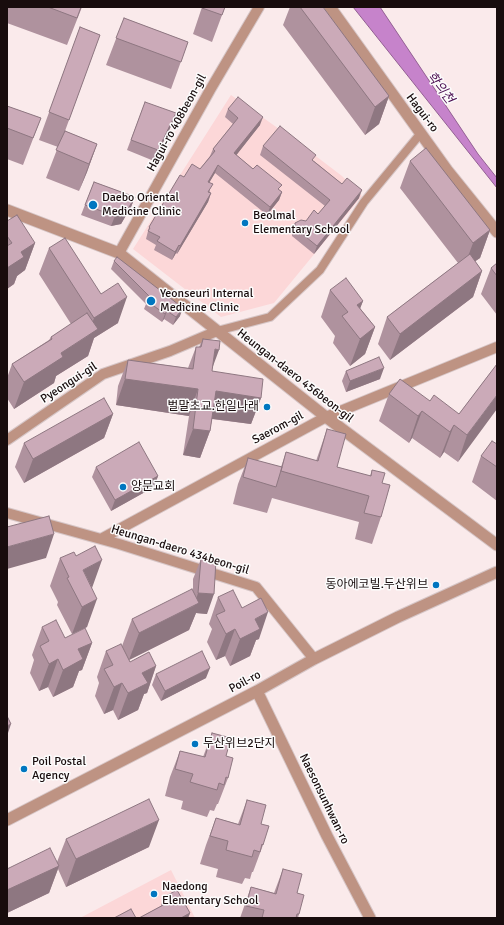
<!DOCTYPE html>
<html>
<head>
<meta charset="utf-8">
<style>
  body { margin:0 }
  #map { position:relative; width:504px; height:925px; overflow:hidden; background:#faeaeb; font-family:Signika,sans-serif }
  canvas { display:block }
  .frame { position:absolute; inset:0; border:8px solid #180c0d; pointer-events:none }
</style>
</head>
<body>
<div id="map">
<canvas width="504" height="925"></canvas>
<div class="frame"></div>
</div>
<script>
const g = document.querySelector('canvas').getContext('2d');
g.lineJoin = 'round';
function fillPath(path, color) { g.fillStyle = color; g.fill(path, 'evenodd'); }
const poly = rows => new Path2D(rows.map(r => 'M' + r).join(''));
function stroke(path, color, width, dash) { g.strokeStyle = color; g.lineWidth = width; g.lineCap = dash ? 'butt' : 'round'; g.setLineDash(dash || []); g.stroke(path); }
function label(font, color, halo, rows, align = 'center') {
  g.font = font + ' Signika,"Noto Sans KR",sans-serif'; g.lineWidth = 3; g.setLineDash([]); g.textBaseline = 'middle'; g.strokeStyle = halo; g.fillStyle = color; for (const [text, x, y, turn = 0] of rows) {
    g.save(); g.translate(x, y); g.rotate((+turn || 0) * Math.PI / 180); g.textAlign = isNaN(turn) ? turn : align; if (halo) g.strokeText(text, 0, 0); g.fillText(text, 0, 0); g.restore();
  }
}
fillPath(poly([
  [231,95,296,141,342,176,362,196,274,303,221,317,133,249],
  [171,870,195,918,80,918]
]), '#fcd7d8');
const water = poly([
  [353,7,380,7,478,154,497,178,497,188,353,7]
]);
fillPath(water, '#c683cb');
stroke(water, '#925f92', 1);
const pedestrian = poly([
  [217,331,270,317,320,270,364,202,421,133]
]);
const minor = poly([
  [119,253,210,90,259,7],
  [7,440,103,374,170,351,217,331],
  [7,513,119,544,256,587,314,659],
  [101,539,326,417,497,347]
]);
const tertiary = poly([
  [330,7,447,170,497,232],
  [7,210,119,253,326,417,497,545],
  [257,691,327,836,370,918],
  [7,820,257,691,314,659,398,617,497,572]
]);
stroke(pedestrian, '#d6c6c7', 10);
stroke(minor, '#d6c6c7', 12);
stroke(tertiary, '#d6c6c7', 13);
stroke(pedestrian, '#be9383', 8);
stroke(minor, '#be9383', 10);
stroke(tertiary, '#be9383', 11);
fillPath(poly([
  [8,7,82,7,67,45,7,23,7,10],
  [202,7,225,7,212,42,193,34],
  [290,7,323,7,389,96,379,124,365,135,283,25],
  [124,18,188,42,171,89,106,65],
  [80,27,100,35,65,131,97,144,87,172,79,191,46,178,58,147,39,140],
  [145,102,172,124,154,161,127,150],
  [7,106,41,118,23,165,7,159],
  [228,109,260,125,236,155,282,192,279,200,267,215,215,173,209,182,210,193,211,193,208,202,177,254,176,253,172,260,154,250,156,245,146,239,149,227,184,177,200,169,210,156,213,149,233,124,225,117],
  [263,146,314,161,359,198,314,254,292,236,292,231,295,223,306,221,318,214,325,206,260,155],
  [410,161,490,230,480,258,475,261,482,271,473,297,390,360,378,344,387,317,458,263,400,188],
  [94,182,135,197,131,207,121,224,111,226,81,215],
  [7,221,35,243,25,270,17,276,14,284,7,289],
  [49,248,118,323,94,338,88,356,56,376,54,383,14,409,7,398,7,378,12,364,49,340,51,337,71,324,39,274],
  [114,261,180,316,173,325,164,319,162,322,144,309,146,304,111,269],
  [497,263,497,315,481,294,491,268],
  [330,290,363,301,360,308,375,327,365,354,350,366,333,343,335,336,321,317],
  [203,339,212,367,212,371,261,398,251,424,212,419,210,431,200,458,183,455,189,416,116,405,118,386,128,360,188,368,196,347,199,347],
  [497,364,458,462,444,452,440,458,412,438,409,443,379,421,389,394,430,401,459,414],
  [346,371,380,379,346,392,342,381],
  [113,414,104,438,24,483,15,467,24,443],
  [327,429,337,467,370,476,372,470,382,483,381,517,372,544,355,539,359,522,272,498,267,513,233,504,238,484,248,458,281,467,286,452,316,461],
  [497,444,497,501,472,482,481,456],
  [96,467,158,476,154,487,111,511,92,477],
  [76,556,92,588,87,627,72,634,57,605,58,602,50,586,60,558],
  [201,559,207,614,196,613,189,630,129,660,130,662,156,666,147,693,144,694,138,710,118,720,113,710,104,714,95,696,99,683,97,677,106,651,122,646,132,619,193,590,193,579],
  [218,597,242,608,259,639,256,640,250,656,230,666,225,656,216,660,207,642,212,629,209,624],
  [42,627,65,638,92,643,82,670,79,671,73,687,53,697,48,687,39,691,30,673,34,660,32,655],
  [156,674,206,678,161,701,152,685],
  [212,733,226,756,228,778,218,804,217,804,214,811,210,810,207,817,181,809,183,801,165,796,170,777,180,751,203,757],
  [247,800,261,824,263,845,253,872,252,872,250,879,245,878,242,884,216,877,218,869,200,864,206,845,216,818,238,824],
  [66,839,149,847,66,887,58,869,49,893,7,913,7,869,57,862],
  [283,869,297,893,299,914,298,918,240,918,251,887,274,893],
  [164,897,190,913,188,918,139,918,161,906,161,905]
]), '#af929e');
fillPath(poly([
  [389,96,379,124,365,135,375,107],
  [176,113,172,124,154,161,158,150],
  [263,117,260,125,231,162,234,153],
  [97,144,87,172,79,191,89,164],
  [218,165,215,173,205,190,208,182],
  [362,190,359,198,314,254,317,246],
  [282,192,279,200,267,215,270,207],
  [211,193,208,202,177,254,180,246],
  [135,197,131,207,121,224,111,226,115,216],
  [490,230,480,258,463,270,473,243],
  [35,243,25,270,17,276,14,284,7,289,7,268,21,252],
  [179,245,176,253,172,260,175,252],
  [482,271,473,297,390,360,400,334],
  [127,297,118,323,94,338,88,356,56,376,54,383,14,409,24,382,61,353,88,336,94,318],
  [363,301,353,327,357,305],
  [183,308,180,316,173,325,176,317],
  [167,311,164,319,162,322,165,314],
  [375,327,365,354,350,366,360,339],
  [215,349,219,350,209,377],
  [384,368,380,379,346,392,350,381],
  [125,379,198,389,189,416,116,405],
  [216,391,261,398,251,424,206,418],
  [497,395,497,409,458,462,467,435],
  [422,411,412,438,409,443,418,416],
  [113,414,104,438,24,483,33,459],
  [454,425,444,452,440,458,450,432],
  [193,429,210,431,200,458,183,455],
  [158,476,154,487,111,511,115,500],
  [54,534,46,558,7,569,7,547],
  [102,560,92,588,83,570],
  [198,593,214,594,207,614,196,613,189,630,129,660,139,633,194,606],
  [97,599,87,627,72,634,82,607],
  [268,612,259,639,256,640,250,656,230,666,240,639,255,619],
  [235,629,225,656,216,660,226,634],
  [92,643,82,670,79,671,73,687,53,697,63,670,78,649],
  [58,659,48,687,39,691,49,664],
  [156,666,147,693,144,694,138,710,118,720,128,693,142,673],
  [210,668,206,678,161,701,165,691],
  [122,683,113,710,104,714,114,687],
  [11,724,7,736,7,726],
  [159,820,149,847,66,887,76,859],
  [59,866,49,893,7,913,7,890],
  [190,913,188,918,181,918]
]), '#8e7781');
const building = poly([
  [48,7,81,7,77,18,48,7],
  [202,7,225,7,222,15,202,8,202,7],
  [300,7,323,7,389,96,375,107,300,7],
  [124,18,188,42,181,62,116,38,124,18],
  [80,27,100,35,69,120,49,112,80,27],
  [238,97,263,117,234,153,253,169,257,165,282,185,278,189,282,192,270,207,218,165,208,182,213,184,208,192,211,193,180,246,179,245,175,252,157,241,160,237,148,231,150,228,149,227,180,175,184,177,192,164,200,169,215,151,213,149,238,118,228,109,238,97],
  [145,102,176,113,158,150,131,140,145,102],
  [7,106,41,118,33,138,7,128,7,106],
  [280,126,316,155,312,160,342,184,347,178,362,190,317,246,295,228,295,223,301,220,306,221,314,210,318,214,330,200,263,146,280,126],
  [65,131,97,144,89,164,56,150,65,131],
  [426,148,490,230,473,243,410,161,426,148],
  [94,182,135,197,125,214,115,216,85,205,94,182],
  [17,215,35,243,21,252,24,257,7,268,7,246,12,243,7,236,7,221,17,215],
  [65,238,101,294,118,283,127,297,94,318,49,248,65,238],
  [470,254,482,271,400,334,387,317,470,254],
  [117,257,183,308,176,317,167,311,165,314,147,301,150,297,114,261,117,257],
  [497,263,497,276,491,268,497,263],
  [346,278,363,301,357,305,375,327,360,339,342,316,348,312,330,290,346,278],
  [87,313,98,329,61,353,63,357,24,382,12,364,52,339,51,337,87,313],
  [203,339,220,341,219,350,215,349,212,371,263,379,261,398,216,391,210,431,193,429,198,389,125,379,128,360,193,369,196,347,201,347,203,339],
  [379,357,384,368,350,381,346,371,379,357],
  [497,364,497,395,467,435,454,425,450,432,422,411,418,416,389,394,400,379,430,401,434,395,459,414,497,364],
  [104,398,113,414,33,459,24,443,104,398],
  [327,429,346,434,337,467,371,476,372,470,385,473,382,483,390,485,381,517,364,513,369,496,281,471,286,452,318,461,327,429],
  [492,441,497,444,497,467,481,456,492,441],
  [139,442,158,476,115,500,96,467,139,442],
  [248,458,282,467,276,487,243,477,248,458],
  [49,516,54,534,7,547,7,527,49,516],
  [95,546,102,560,83,570,97,599,82,607,67,578,69,577,60,558,74,552,76,556,95,546],
  [201,559,216,560,214,594,198,593,201,559],
  [192,589,199,603,139,633,132,619,192,589],
  [233,590,242,608,261,598,268,612,255,619,260,629,240,639,235,629,226,634,216,615,225,611,218,597,233,590],
  [56,620,65,638,85,628,92,643,78,649,83,659,63,670,58,659,49,664,40,646,49,641,42,627,56,620],
  [121,644,130,662,149,652,156,666,142,673,148,683,128,693,122,683,114,687,104,669,113,665,106,651,121,644],
  [202,651,210,668,165,691,156,674,202,651],
  [7,716,11,724,7,726,7,716],
  [212,733,231,738,226,756,233,758,228,778,226,777,224,785,219,783,217,790,190,782,193,774,175,769,180,751,205,757,212,733],
  [149,799,159,820,76,859,66,839,149,799],
  [247,800,266,805,261,824,269,826,263,845,262,844,260,852,254,850,252,857,226,850,228,841,210,836,216,818,240,825,247,800],
  [50,848,59,866,7,890,7,869,50,848],
  [283,869,302,874,297,893,304,895,299,914,297,914,296,918,262,918,264,910,246,906,251,887,276,894,283,869],
  [177,890,190,913,181,918,139,918,167,903,164,897,177,890],
  [131,909,136,918,114,918,131,909]
]);
fillPath(building, '#cbaab8');
stroke(building, '#8e7781', 1);
for (const [x, y, r, color] of [
  [93,205,5,"#0076c0"],
  [245,223,4,"#0076c0"],
  [151,301,5,"#0076c0"],
  [267,407,4,"#0076c0"],
  [123,487,4,"#0076c0"],
  [436,585,4,"#0076c0"],
  [195,744,4,"#0076c0"],
  [24,769,4,"#0076c0"],
  [154,894,4,"#0076c0"]
]) { const dot = new Path2D(); dot.arc(x, y, r, 0, 2 * Math.PI); g.fillStyle = color; g.fill(dot); stroke(dot, '#fcfcfc', 1.5); }
label('12px', '#180c0d', '#fcfcfc', [
  ["Hagui-ro",422,113,53],
  ["Hagui-ro 408beon-gil",177,123,-61],
  ["Heungan-daero 456beon-gil",295,376,38],
  ["Pyeongui-gil",69,383,-33],
  ["Saerom-gil",278,428,-28],
  ["Heungan-daero 434beon-gil",180,550,17],
  ["Poil-ro",245,682,-28],
  ["Naesonsunhwan-ro",324,799,64]
]);
label('12px', '#180c0d', '#fcfcfc', [
  ["Daebo Oriental",102,198],
  ["Medicine Clinic",102,212],
  ["Beolmal",253,216],
  ["Elementary School",253,230],
  ["Yeonseuri Internal",160,294],
  ["Medicine Clinic",160,308],
  ["벌말초교.한일나래",259,407,"right"],
  ["양문교회",131,487],
  ["동아에코빌.두산위브",428,585,"right"],
  ["두산위브2단지",203,744],
  ["Poil Postal",32,762],
  ["Agency",32,776],
  ["Naedong",162,887],
  ["Elementary School",162,901]
], 'left');
label('italic 13px', '#4b0d51', '#fcfcfc', [
  ["학의천",440,88,53]
]);
</script>
</body>
</html>
